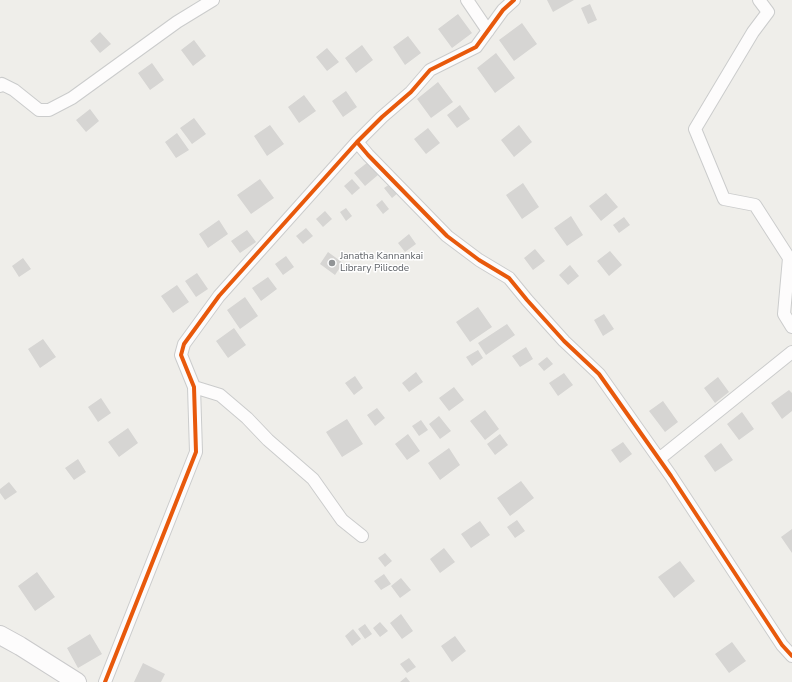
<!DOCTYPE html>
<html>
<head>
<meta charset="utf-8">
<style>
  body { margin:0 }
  canvas { display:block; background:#efeeea }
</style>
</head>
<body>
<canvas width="792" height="682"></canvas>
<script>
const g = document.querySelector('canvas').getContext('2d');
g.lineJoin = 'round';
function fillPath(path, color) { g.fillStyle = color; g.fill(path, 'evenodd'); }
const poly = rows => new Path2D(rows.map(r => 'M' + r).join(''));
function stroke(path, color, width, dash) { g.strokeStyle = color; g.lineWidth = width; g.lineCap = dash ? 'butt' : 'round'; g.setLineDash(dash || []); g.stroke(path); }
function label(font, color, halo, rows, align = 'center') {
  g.font = font + ' "Nunito Sans",sans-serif'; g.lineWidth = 3; g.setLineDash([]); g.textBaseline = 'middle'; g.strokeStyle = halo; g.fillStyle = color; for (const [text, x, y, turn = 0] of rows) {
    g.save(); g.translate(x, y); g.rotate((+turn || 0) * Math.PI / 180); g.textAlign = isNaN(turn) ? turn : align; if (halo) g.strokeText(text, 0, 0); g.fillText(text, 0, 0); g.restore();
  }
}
fillPath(poly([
  [547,0,574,0,553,12],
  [590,4,597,20,588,24,581,8],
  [458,14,472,33,452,48,438,29],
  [522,23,537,44,514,61,499,40],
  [100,32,111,44,100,53,90,41],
  [408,36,421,53,405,65,393,47],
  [194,40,206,56,193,66,181,50],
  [362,45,373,60,356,73,345,58],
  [327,48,339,62,327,71,316,57],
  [496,53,515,78,495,93,477,68],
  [152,63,164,80,150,90,138,73],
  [438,82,453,102,431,118,417,99],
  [346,91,357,107,343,117,332,101],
  [304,95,316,111,299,123,288,107],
  [460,105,470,119,457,128,447,115],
  [90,109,99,121,86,132,76,120],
  [194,118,206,134,192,144,180,128],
  [270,125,284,144,267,156,254,136],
  [519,125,532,142,514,157,501,140],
  [428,128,440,143,426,154,414,139],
  [177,133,189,150,176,158,165,142],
  [368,162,378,175,365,186,354,173],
  [260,179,274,198,251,214,237,195],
  [352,179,360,188,352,195,344,186],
  [523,183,539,207,522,219,506,195],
  [390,184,398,193,392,198,384,188],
  [606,193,618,207,601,221,589,206],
  [382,200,389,209,383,214,376,205],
  [346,208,352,216,346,221,340,212],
  [325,211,332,219,323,227,316,219],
  [571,216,583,235,567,246,554,228],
  [624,217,630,225,619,233,613,225],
  [219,220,228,234,208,248,199,234],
  [306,228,313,236,303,244,296,236],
  [247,230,256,242,240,253,231,241],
  [409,234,416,244,405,252,398,243],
  [535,249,545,261,533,270,524,258],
  [610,251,622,265,609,276,597,261],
  [328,252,343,263,335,275,320,264],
  [286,256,294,267,283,275,275,264],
  [23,258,31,269,19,277,12,266],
  [570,265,579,276,568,285,559,275],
  [197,273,208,289,196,297,185,281],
  [268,277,277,289,261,301,252,288],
  [177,285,189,302,173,313,161,296],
  [245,297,258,316,240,329,227,310],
  [478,307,492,327,470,342,456,322],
  [604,314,614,329,603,336,594,320],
  [507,324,515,335,486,355,478,343],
  [234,328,246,345,228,358,216,341],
  [43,339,56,357,40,368,28,349],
  [526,347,533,359,520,367,512,356],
  [478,350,483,358,472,366,466,357],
  [547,357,553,364,544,371,538,364],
  [416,372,423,382,409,392,402,383],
  [564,373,573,385,558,396,549,383],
  [355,376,363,388,354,395,345,383],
  [718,377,729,392,715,403,704,388],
  [454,387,464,400,449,411,439,398],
  [789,390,792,393,792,411,782,419,771,403],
  [101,398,111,413,98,422,88,407],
  [663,401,678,422,665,432,649,411],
  [377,408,385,418,375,426,367,415],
  [485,410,499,429,485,440,470,421],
  [742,412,754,429,739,440,727,424],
  [439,416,451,431,440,439,429,424],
  [347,419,363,444,342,457,326,432],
  [421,420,428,430,419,436,412,426],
  [128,428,138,443,119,457,108,442],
  [408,434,420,451,407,460,395,444],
  [500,434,508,445,495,455,487,444],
  [623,442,632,454,620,463,611,450],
  [721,443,733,460,715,472,704,456],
  [449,448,460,465,440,480,428,463],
  [78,459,86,472,74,480,65,468],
  [521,481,534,498,510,516,497,498],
  [9,482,17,492,5,500,0,493,0,489],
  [517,520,525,531,515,538,507,527],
  [480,521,490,535,471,548,461,534],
  [792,529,792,553,781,537],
  [444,548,455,562,440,573,430,559],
  [385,553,392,561,385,567,378,558],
  [680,561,695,581,674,598,658,577],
  [37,572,55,597,35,611,18,586],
  [384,574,391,584,381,590,374,581],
  [401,578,411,590,400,598,391,586],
  [401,614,413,631,402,639,390,623],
  [380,622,388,631,380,637,373,628],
  [365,624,372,634,365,639,358,629],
  [353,629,361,639,352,646,345,636],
  [90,634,102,654,78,668,67,648],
  [455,636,466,651,452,662,441,646],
  [732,642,746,661,729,673,715,654],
  [409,658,416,667,407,673,400,664],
  [143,663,165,674,161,682,134,682],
  [406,677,410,682,400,682]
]), '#d6d5d3');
const street = poly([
  [467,0,488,31],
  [514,0,503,10,476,47,430,70,411,92,382,117,357,142,368,155,447,236,479,260,509,278,527,300,564,341,599,374,671,476,782,645,792,656],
  [759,0,768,12,753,32,695,129,724,199,755,205,789,258,784,314,792,327],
  [0,86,2,84,14,90,39,110,49,110,72,98,177,22,213,0],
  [194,387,220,395,247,418,268,440,313,479,342,520,362,536],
  [659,459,792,352],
  [105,682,196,452,194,387,181,355,184,344,219,296,357,142]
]);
const secondary = poly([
  [0,635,20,646,77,682]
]);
stroke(street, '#cbcccc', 14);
stroke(secondary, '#cacacb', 20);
stroke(street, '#fdfcfc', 12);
stroke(secondary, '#fdfcfc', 18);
stroke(poly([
  [514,0,503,10,476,47,430,70,411,92,382,117,357,142,368,155,447,236,479,260,509,278,527,300,564,341,599,374,671,476,782,645,792,656],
  [105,682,196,452,194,387,181,355,184,344,219,296,357,142]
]), '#e8590c', 4);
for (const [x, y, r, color] of [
  [332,263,4,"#919496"]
]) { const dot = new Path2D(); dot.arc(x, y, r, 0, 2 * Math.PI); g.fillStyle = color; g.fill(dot); stroke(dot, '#fff', 1.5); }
label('10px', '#5f6368', '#fff', [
  ["Janatha Kannankai",340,257],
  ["Library Pilicode",340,269]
], 'left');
</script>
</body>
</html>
